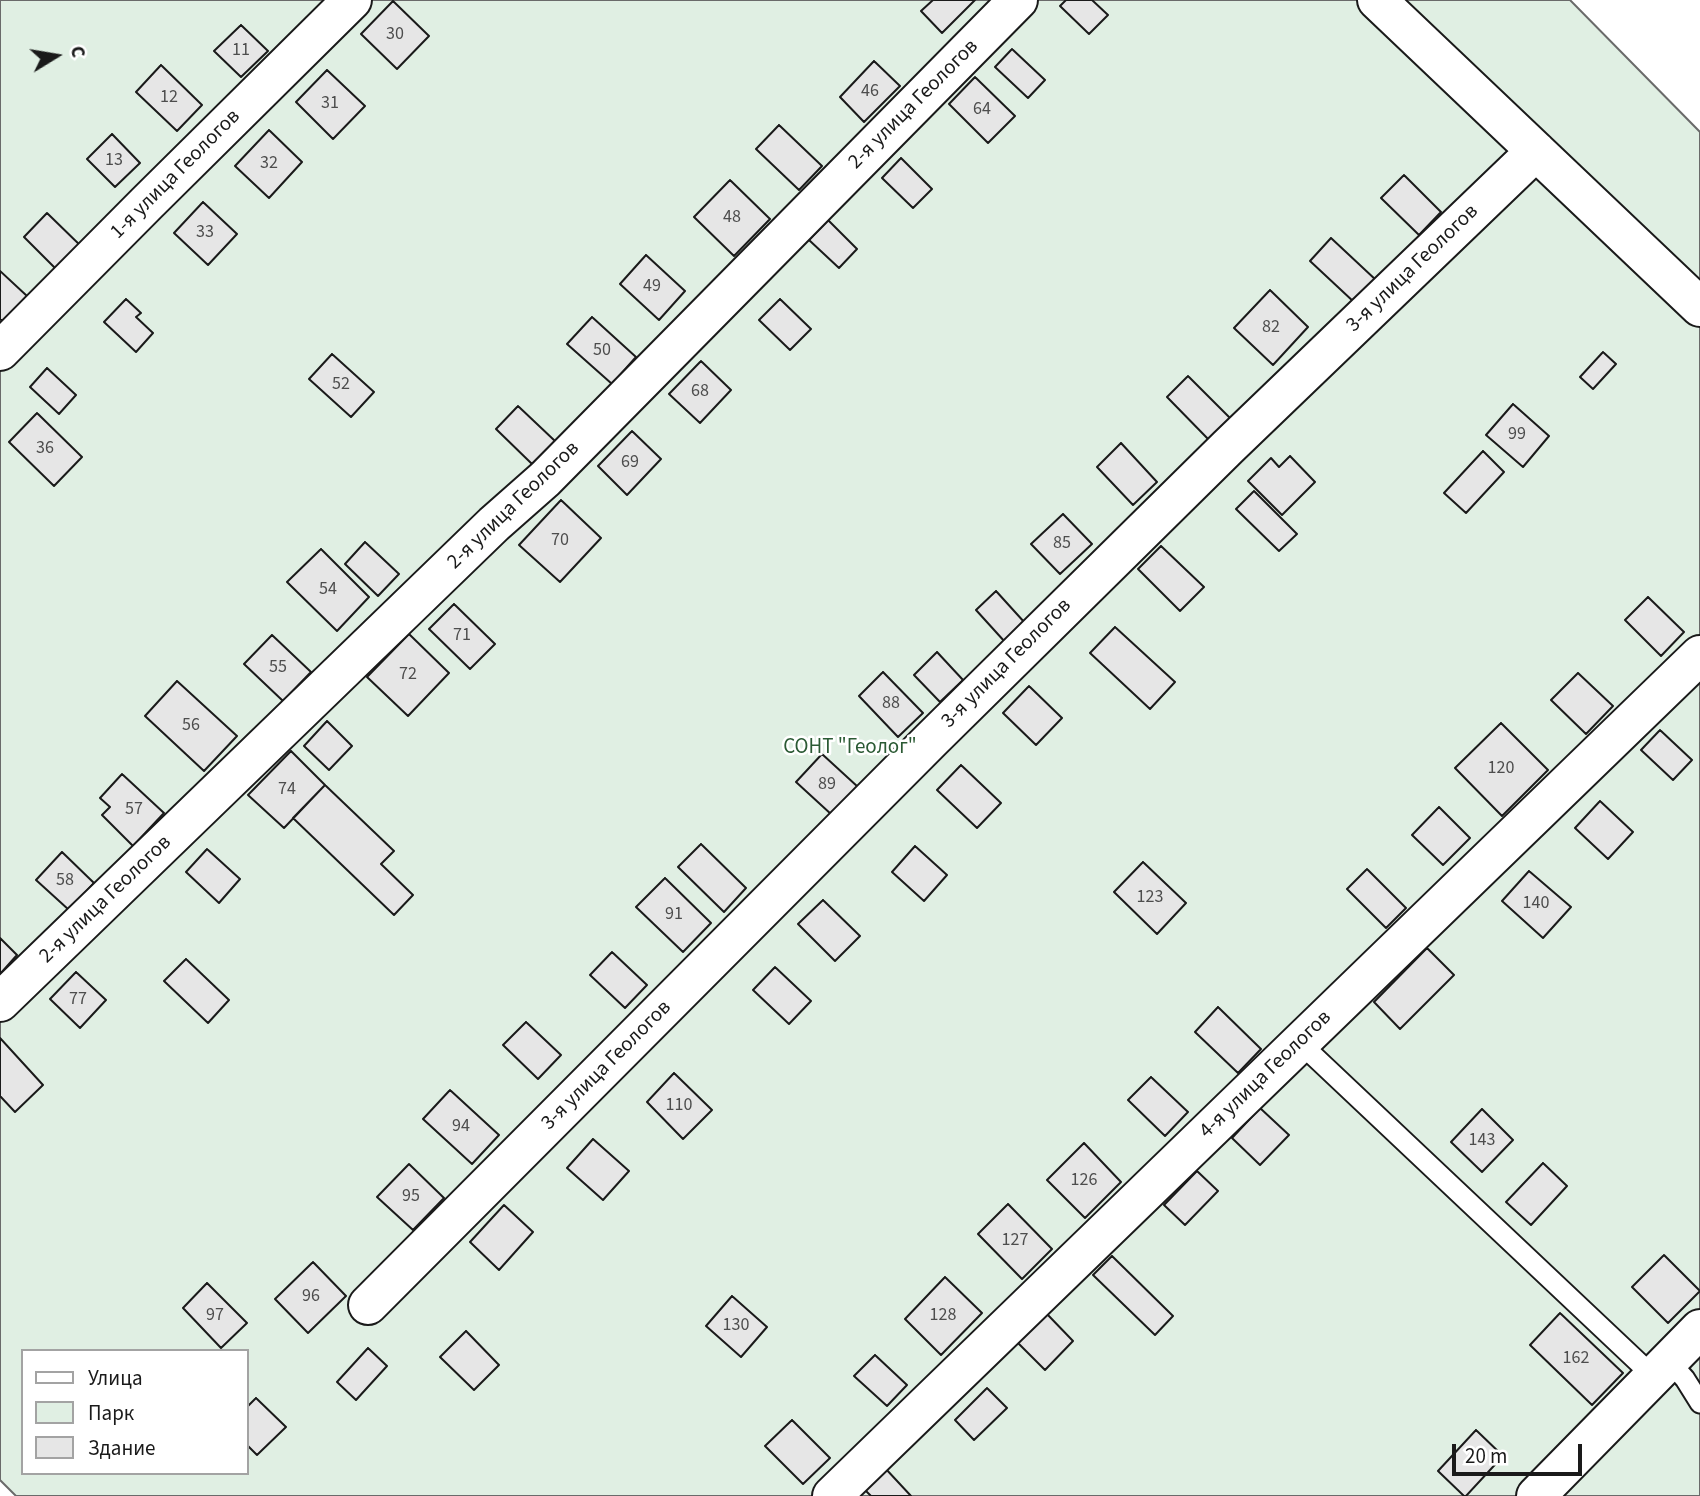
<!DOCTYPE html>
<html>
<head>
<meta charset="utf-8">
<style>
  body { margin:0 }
  #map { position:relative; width:1700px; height:1496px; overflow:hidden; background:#fff; font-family:"Source Sans 3",sans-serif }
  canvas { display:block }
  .legend { position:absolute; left:21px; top:1349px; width:228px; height:126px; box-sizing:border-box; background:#fff; border:2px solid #a3a3a3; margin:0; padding:9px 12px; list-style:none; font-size:21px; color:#1a1a1a }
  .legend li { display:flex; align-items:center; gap:14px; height:35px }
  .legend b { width:35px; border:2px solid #a3a3a3 }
  .north { position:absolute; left:21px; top:21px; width:70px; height:70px; -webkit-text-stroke:5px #fff; paint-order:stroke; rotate:79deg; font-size:19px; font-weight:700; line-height:28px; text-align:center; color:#1a1a1a }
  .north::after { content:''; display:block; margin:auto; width:24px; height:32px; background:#1a1a1a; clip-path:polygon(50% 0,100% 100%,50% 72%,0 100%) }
  .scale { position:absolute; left:1452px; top:1444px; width:130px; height:32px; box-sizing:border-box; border:4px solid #1a1a1a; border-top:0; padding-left:9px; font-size:21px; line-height:24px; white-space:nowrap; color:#1a1a1a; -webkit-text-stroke:5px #fff; paint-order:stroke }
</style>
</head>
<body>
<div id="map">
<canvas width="1700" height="1496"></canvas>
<ul class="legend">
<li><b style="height:9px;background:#fff"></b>Улица</li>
<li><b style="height:19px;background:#e0efe3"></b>Парк</li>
<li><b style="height:19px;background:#e6e6e6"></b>Здание</li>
</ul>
<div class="north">С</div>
<div class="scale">20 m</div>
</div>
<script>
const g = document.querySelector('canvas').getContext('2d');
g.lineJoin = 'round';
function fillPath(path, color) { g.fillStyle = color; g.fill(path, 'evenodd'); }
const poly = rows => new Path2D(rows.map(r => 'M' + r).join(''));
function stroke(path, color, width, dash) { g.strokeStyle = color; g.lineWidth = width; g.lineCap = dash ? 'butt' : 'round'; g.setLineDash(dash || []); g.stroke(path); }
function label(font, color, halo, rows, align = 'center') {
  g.font = font + ' "Source Sans 3",sans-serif'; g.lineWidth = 5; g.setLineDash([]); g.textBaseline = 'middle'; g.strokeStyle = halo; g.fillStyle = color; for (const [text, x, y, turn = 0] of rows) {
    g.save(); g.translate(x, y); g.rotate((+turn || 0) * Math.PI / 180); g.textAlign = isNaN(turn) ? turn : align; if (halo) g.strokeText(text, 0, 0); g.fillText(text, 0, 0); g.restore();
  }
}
const green = poly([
  [0,0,1570,0,1700,132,1700,1496,16,1496,0,1480,0,0],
  [23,1351,247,1351,247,1473,23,1473,23,1351]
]);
fillPath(green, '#e0efe3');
stroke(green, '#6a6a6a', 2);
const building = poly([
  [933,0,975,0,942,33,921,11,933,0],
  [1066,0,1092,0,1108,15,1089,34,1060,6,1066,0],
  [393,1,429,36,397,69,361,34,393,1],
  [241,25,268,51,241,77,214,51,241,25],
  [1012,49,1045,80,1028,98,995,67,1012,49],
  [874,61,900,86,864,122,840,97,874,61],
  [161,65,202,105,177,131,136,92,161,65],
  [327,70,365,106,333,139,296,102,327,70],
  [975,77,1015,116,988,143,949,104,975,77],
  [779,125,822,166,799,190,756,149,779,125],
  [269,130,302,162,269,198,235,166,269,130],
  [112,134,140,163,115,187,87,159,112,134],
  [901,158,932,189,913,208,882,178,901,158],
  [1404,175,1441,212,1419,235,1381,198,1404,175],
  [730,180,770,219,734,256,694,217,730,180],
  [203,202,237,234,208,265,174,233,203,202],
  [47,213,85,250,61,274,24,237,47,213],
  [828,220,857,249,839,268,809,240,828,220],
  [1331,238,1377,281,1355,303,1310,261,1331,238],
  [646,255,685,291,659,320,620,284,646,255],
  [0,271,27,296,3,321,0,319,0,271],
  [1270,290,1308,327,1273,365,1234,328,1270,290],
  [126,299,141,313,136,317,153,333,136,352,104,322,126,299],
  [780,299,811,329,790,350,759,320,780,299],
  [592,317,636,357,612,384,567,344,592,317],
  [1603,352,1616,364,1593,389,1580,377,1603,352],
  [332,354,374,392,351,417,309,379,332,354],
  [701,361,731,390,700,423,669,394,701,361],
  [47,368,76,395,59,414,30,387,47,368],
  [1188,376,1232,420,1210,441,1167,397,1188,376],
  [1513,404,1549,436,1523,467,1486,435,1513,404],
  [518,406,555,441,532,464,496,429,518,406],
  [37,413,82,457,54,486,9,442,37,413],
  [632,431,661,459,627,495,598,466,632,431],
  [1121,443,1157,482,1133,505,1097,467,1121,443],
  [1483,451,1504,472,1466,513,1444,493,1483,451],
  [1290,456,1315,482,1282,515,1248,481,1271,458,1279,467,1290,456],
  [1254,491,1297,534,1279,551,1236,509,1254,491],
  [561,500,601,538,560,582,519,545,561,500],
  [1063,514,1092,544,1060,574,1031,544,1063,514],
  [365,542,399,574,378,596,345,564,365,542],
  [1161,546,1204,587,1180,611,1138,569,1161,546],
  [321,549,369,597,337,631,287,582,321,549],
  [996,591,1025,623,1005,642,976,610,996,591],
  [1648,597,1684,632,1661,656,1625,620,1648,597],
  [454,604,495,644,470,669,429,629,454,604],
  [1115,627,1175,682,1150,709,1090,653,1115,627],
  [409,634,449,673,408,716,367,677,409,634],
  [272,635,311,672,283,701,244,664,272,635],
  [937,652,963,680,940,702,914,675,937,652],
  [883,672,923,713,898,737,859,696,883,672],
  [1578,673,1613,706,1586,734,1551,700,1578,673],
  [177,681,237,736,204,771,145,716,177,681],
  [1029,686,1062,718,1036,745,1003,713,1029,686],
  [327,721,352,746,329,770,304,746,327,721],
  [1501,723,1548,770,1502,816,1455,768,1501,723],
  [1660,730,1692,760,1673,780,1641,750,1660,730],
  [291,751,325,785,284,828,248,795,291,751],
  [822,754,858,787,832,815,796,782,822,754],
  [961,765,1001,803,977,828,937,790,961,765],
  [122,774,164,813,133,846,102,815,110,807,100,798,122,774],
  [325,785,394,851,381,864,413,895,394,915,293,818,325,785],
  [1600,801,1633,832,1608,859,1575,828,1600,801],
  [1439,807,1470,838,1443,865,1412,835,1439,807],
  [701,844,746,888,724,912,678,867,701,844],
  [915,846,947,875,924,901,892,872,915,846],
  [207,849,240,879,219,903,186,872,207,849],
  [62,852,94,883,69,910,36,880,62,852],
  [1143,862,1186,903,1157,934,1114,892,1143,862],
  [1367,869,1406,908,1386,928,1347,889,1367,869],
  [1529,871,1571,907,1543,938,1502,901,1529,871],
  [665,878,711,923,683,952,636,907,665,878],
  [823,900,860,936,835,961,798,924,823,900],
  [0,938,17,955,0,974,0,938],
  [1427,948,1454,975,1400,1029,1374,1002,1427,948],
  [612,952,647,985,625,1008,590,975,612,952],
  [186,959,229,1000,208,1023,164,981,186,959],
  [775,967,811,1001,789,1024,753,990,775,967],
  [76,972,106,1000,80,1028,50,999,76,972],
  [1218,1007,1261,1049,1238,1073,1195,1032,1218,1007],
  [526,1022,561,1055,538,1079,503,1045,526,1022],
  [0,1038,43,1085,15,1112,0,1096,0,1038],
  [674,1073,712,1110,683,1139,647,1102,674,1073],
  [1151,1077,1188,1112,1165,1136,1128,1100,1151,1077],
  [450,1090,499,1135,472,1164,423,1119,450,1090],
  [1260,1108,1289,1135,1260,1165,1232,1138,1260,1108],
  [1482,1109,1513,1140,1482,1172,1451,1142,1482,1109],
  [593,1139,629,1171,603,1200,567,1168,593,1139],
  [1084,1143,1121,1182,1085,1218,1047,1180,1084,1143],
  [1543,1163,1567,1186,1531,1225,1506,1202,1543,1163],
  [409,1164,444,1198,413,1230,377,1197,409,1164],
  [1197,1171,1218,1191,1185,1225,1164,1205,1197,1171],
  [1008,1204,1052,1249,1022,1279,978,1234,1008,1204],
  [504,1205,533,1232,499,1270,470,1242,504,1205],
  [1664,1255,1700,1291,1668,1323,1632,1287,1664,1255],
  [1112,1256,1173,1316,1155,1335,1093,1275,1112,1256],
  [313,1262,346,1296,308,1333,275,1299,313,1262],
  [945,1277,982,1313,941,1355,905,1319,945,1277],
  [207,1283,247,1323,221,1348,183,1308,207,1283],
  [732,1296,767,1327,741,1357,706,1326,732,1296],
  [1560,1313,1623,1373,1592,1405,1530,1345,1560,1313],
  [1047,1314,1073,1341,1045,1370,1018,1343,1047,1314],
  [466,1331,499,1365,474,1390,440,1357,466,1331],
  [368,1348,387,1366,356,1400,337,1382,368,1348],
  [875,1355,907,1385,887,1406,854,1376,875,1355],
  [987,1388,1007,1408,974,1440,955,1420,987,1388],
  [256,1398,286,1427,257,1455,247,1445,247,1407,256,1398],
  [792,1420,830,1458,803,1484,765,1446,792,1420],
  [1476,1430,1503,1456,1466,1496,1464,1496,1438,1471,1476,1430],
  [885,1468,911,1496,871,1496,863,1488,885,1468]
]);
fillPath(building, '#e6e6e6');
stroke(building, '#1a1a1a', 2);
const service = poly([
  [1299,1042,1654,1377],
  [1669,1361,1685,1379,1700,1403]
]);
const minor = poly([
  [1377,0,1700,307],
  [0,351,147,203,352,0],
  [0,1002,494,524,545,479,1018,0],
  [368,1305,931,740,1228,447,1536,151],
  [832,1496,1700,655],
  [1536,1496,1700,1329]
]);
stroke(service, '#1a1a1a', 23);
stroke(minor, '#1a1a1a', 42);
stroke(service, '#fff', 19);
stroke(minor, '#fff', 38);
label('18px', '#4d4d4d', null, [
  ["30",395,35],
  ["11",241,51],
  ["46",870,92],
  ["12",169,98],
  ["31",330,104],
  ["64",982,110],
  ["13",114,161],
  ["32",269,164],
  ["48",732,218],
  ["33",205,233],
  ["49",652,287],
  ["82",1271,328],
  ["50",602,351],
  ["52",341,385],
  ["68",700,392],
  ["99",1517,435],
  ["36",45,449],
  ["69",630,463],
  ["70",560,541],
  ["85",1062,544],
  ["54",328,590],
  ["71",462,636],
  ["55",278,668],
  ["72",408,675],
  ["88",891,704],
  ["56",191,726],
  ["120",1501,769],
  ["89",827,785],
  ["74",287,790],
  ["57",134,810],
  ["58",65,881],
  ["123",1150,898],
  ["140",1536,904],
  ["91",674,915],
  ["77",78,1000],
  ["110",679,1106],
  ["94",461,1127],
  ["143",1482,1141],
  ["126",1084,1181],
  ["95",411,1197],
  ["127",1015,1241],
  ["96",311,1297],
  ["97",215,1316],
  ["128",943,1316],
  ["130",736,1326],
  ["162",1576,1359]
]);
label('21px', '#1a1a1a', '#fff', [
  ["2-я улица Геологов",914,105,-45],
  ["1-я улица Геологов",176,175,-45],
  ["3-я улица Геологов",1413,269,-44],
  ["2-я улица Геологов",514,506,-44],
  ["3-я улица Геологов",1007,664,-45],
  ["2-я улица Геологов",106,900,-44],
  ["3-я улица Геологов",607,1066,-45],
  ["4-я улица Геологов",1266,1075,-44]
]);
label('21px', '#2b5a34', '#fff', [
  ["СОНТ \"Геолог\"",850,748]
]);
</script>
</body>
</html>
